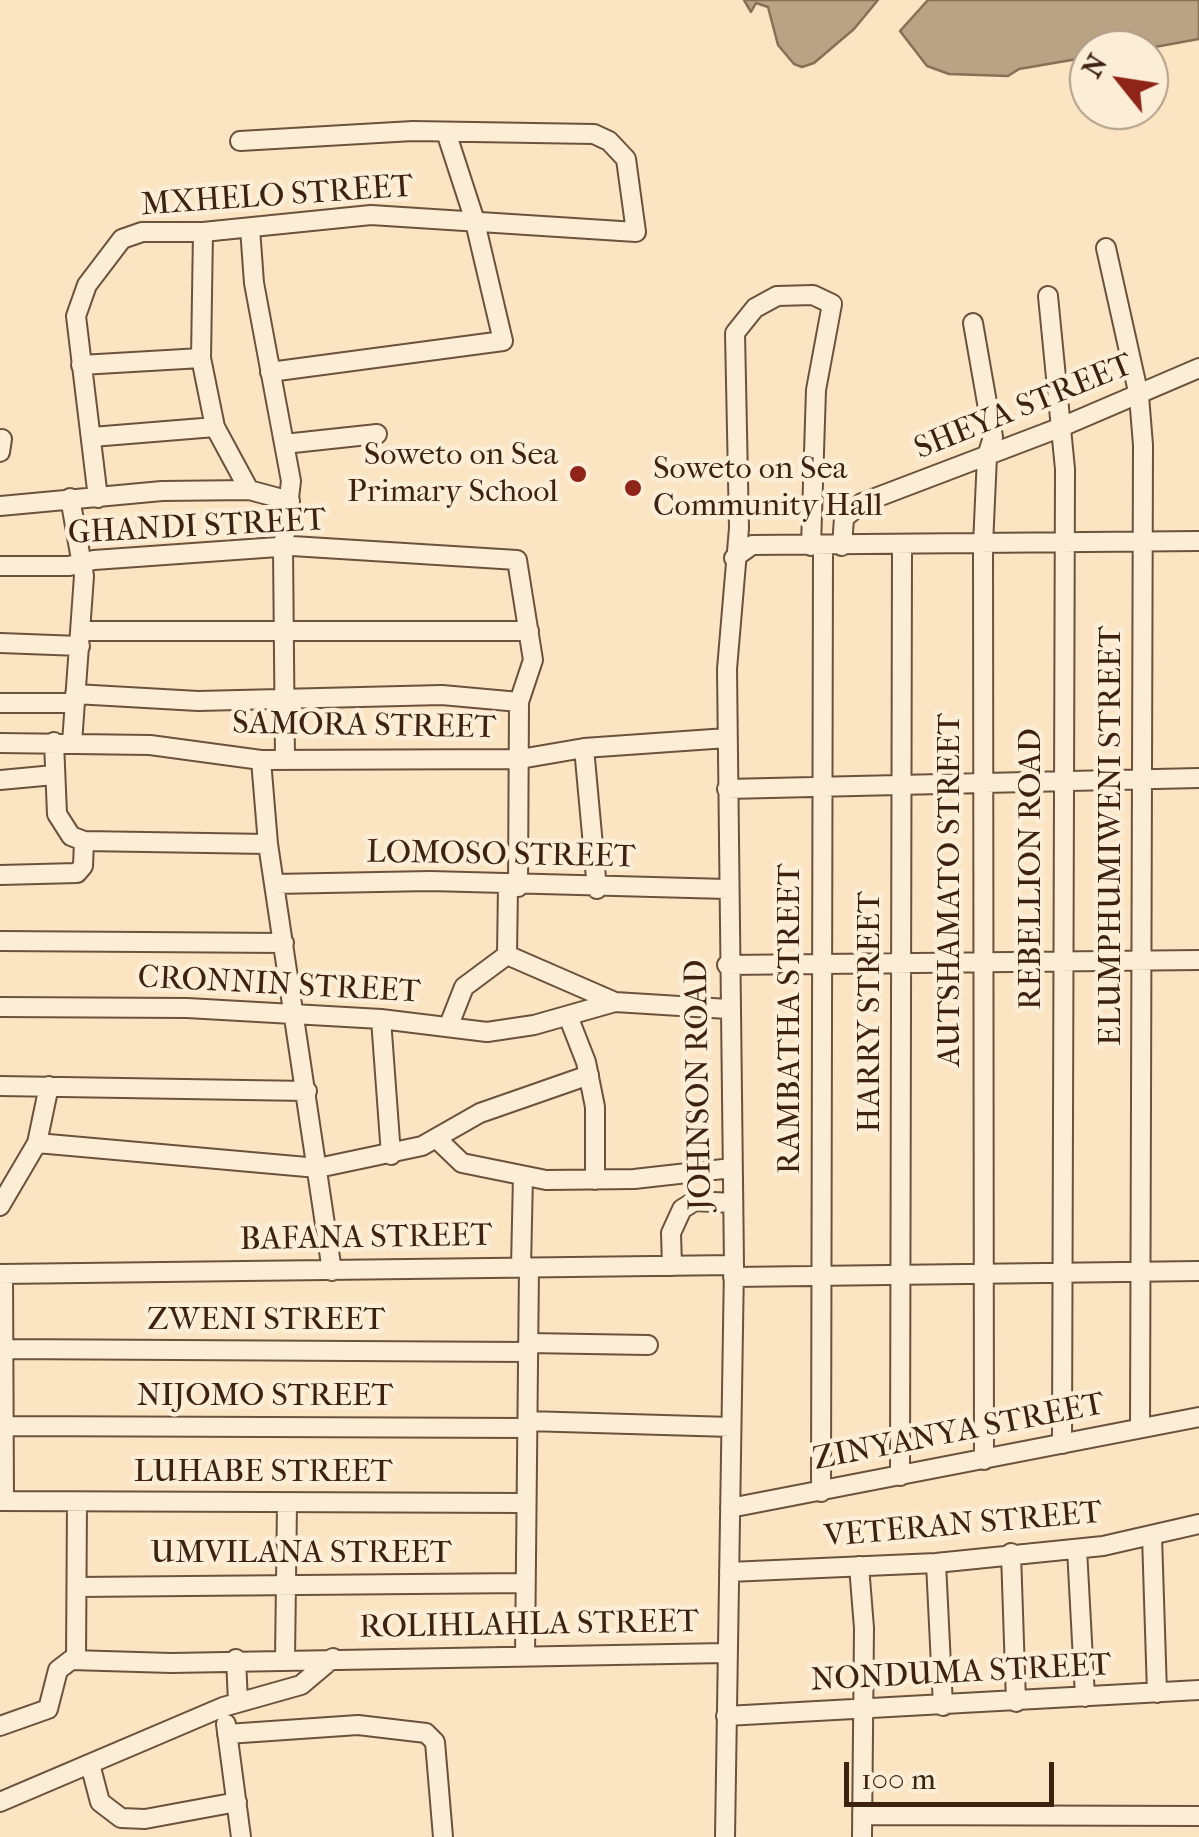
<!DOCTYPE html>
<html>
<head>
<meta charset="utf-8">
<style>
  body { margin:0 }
  #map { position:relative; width:1199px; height:1837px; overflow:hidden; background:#fae4c1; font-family:"IM FELL French Canon",serif }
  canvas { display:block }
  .north { position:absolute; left:1069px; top:30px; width:100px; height:100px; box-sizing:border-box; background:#fcedd7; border:2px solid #b09c87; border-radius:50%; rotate:300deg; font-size:28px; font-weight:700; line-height:40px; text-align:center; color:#3d2210 }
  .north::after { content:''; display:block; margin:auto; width:35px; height:45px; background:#8f2418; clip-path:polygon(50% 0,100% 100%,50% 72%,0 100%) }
  .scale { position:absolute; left:844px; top:1762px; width:210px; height:45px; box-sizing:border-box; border:5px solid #3d2210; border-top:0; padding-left:12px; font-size:30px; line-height:35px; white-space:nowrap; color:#3d2210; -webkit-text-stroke:8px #fcedd7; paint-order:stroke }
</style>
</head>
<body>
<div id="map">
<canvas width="1199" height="1837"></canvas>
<div class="north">N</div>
<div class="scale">100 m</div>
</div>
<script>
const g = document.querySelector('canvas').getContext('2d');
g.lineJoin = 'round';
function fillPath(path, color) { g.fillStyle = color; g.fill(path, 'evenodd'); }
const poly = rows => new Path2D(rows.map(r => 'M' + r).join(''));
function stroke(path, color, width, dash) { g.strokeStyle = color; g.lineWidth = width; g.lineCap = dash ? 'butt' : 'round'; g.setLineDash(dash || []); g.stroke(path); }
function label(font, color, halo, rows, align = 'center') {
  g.font = font + ' "IM FELL French Canon",serif'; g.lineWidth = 9; g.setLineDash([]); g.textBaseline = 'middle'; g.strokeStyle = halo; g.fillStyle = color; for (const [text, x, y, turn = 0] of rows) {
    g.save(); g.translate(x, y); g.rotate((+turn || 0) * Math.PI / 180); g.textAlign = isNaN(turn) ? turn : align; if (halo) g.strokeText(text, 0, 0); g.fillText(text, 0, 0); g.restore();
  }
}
const water = poly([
  [744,0,878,0,854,29,814,63,802,67,794,64,778,45,768,7,756,3,751,12,744,0],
  [928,0,1199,0,1199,39,1138,50,1089,50,1089,57,1019,69,1008,76,949,74,927,66,900,31,928,0]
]);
fillPath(water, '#baa285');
stroke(water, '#886f56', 2.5);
const street = poly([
  [250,228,254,283,291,481,283,549,285,760],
  [203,232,201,358,215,427,249,490],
  [1106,248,1139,396,1143,445,1140,1427],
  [1048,296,1065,469,1062,1444],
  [973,323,993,437,987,456,983,545,984,1460],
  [81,365,201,358],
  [270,372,503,341,474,218,446,132],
  [92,437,215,427],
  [284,444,377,434],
  [0,452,2,439],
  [70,498,84,576,72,743],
  [98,498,76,316,87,285,122,239,142,232,203,232,371,215,636,232,626,159,609,141,594,134,413,131,240,141],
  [0,506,162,491,249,490,290,501],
  [842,546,844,518,862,503,1059,428,1199,368],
  [734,558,752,545,1199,541],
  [0,566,69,566,94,560,292,546,517,560,533,660,519,702,518,887],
  [81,631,529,631],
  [0,643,80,646],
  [75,694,198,701,442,695,519,702],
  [0,703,74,703],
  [54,742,57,814,71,836,84,841,268,844],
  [0,743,150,745,261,760,520,759,584,748,727,738],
  [584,748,597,889],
  [261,760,268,844,332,1271],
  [0,780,54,775],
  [727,789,1199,778],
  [0,875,77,873,83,866,84,841],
  [274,884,430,881,727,889],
  [0,941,284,943],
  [507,955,615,1002],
  [507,955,508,886],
  [727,965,1199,960],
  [0,1007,187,1008,381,1019,487,1032,534,1025,615,1002,728,1009],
  [568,1016,586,1062,595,1107,595,1180],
  [381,1019,391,1155],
  [449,1025,464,987,507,955],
  [0,1086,307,1091],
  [438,1140,462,1163,546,1180,634,1179,732,1168],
  [37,1143,318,1168,422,1146,480,1113,589,1075],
  [0,1206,37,1143,49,1086],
  [672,1266,671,1233,682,1209,695,1201,732,1203],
  [521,1267,523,1176],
  [0,1274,734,1265],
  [3,1274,4,1501],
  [733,1277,1199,1271],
  [528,1343,648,1345],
  [3,1349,528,1352],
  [527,1421,731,1427],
  [4,1426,527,1428],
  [900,1476,902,547],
  [821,1492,823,546],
  [0,1501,526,1503],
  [730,1508,1199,1417],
  [1152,1536,1157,1693],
  [1077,1549,1085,1697],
  [1011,1553,1016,1702],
  [936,1563,943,1706],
  [859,1566,864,1628,862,1837],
  [729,1572,936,1563,1103,1546,1199,1524],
  [77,1587,525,1583],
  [525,1656,529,1267],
  [236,1659,238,1702],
  [285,1659,287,1504],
  [76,1660,77,1502],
  [726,1716,1199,1690],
  [226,1724,241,1837],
  [0,1726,48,1709,58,1670,71,1660,171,1663,726,1653],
  [227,1734,358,1725,426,1733,435,1742,443,1837],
  [90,1764,100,1802,121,1818,145,1819,237,1802],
  [0,1802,223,1707,301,1685,333,1658],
  [862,1815,1199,1816],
  [725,1837,734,1265,727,669,739,528,735,333,755,308,777,296,813,295,832,304,816,390,811,546]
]);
stroke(street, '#6c523c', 22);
stroke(street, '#fcedd7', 18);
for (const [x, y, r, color] of [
  [578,474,10,"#8f2418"],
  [633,488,10,"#8f2418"]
]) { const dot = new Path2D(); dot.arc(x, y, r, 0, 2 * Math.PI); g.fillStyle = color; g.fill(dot); stroke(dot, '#fcedd7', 4); }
label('32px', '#3d2210', '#fcedd7', [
  ["MXHELO STREET",277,197,-4],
  ["SHEYA STREET",1024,408,-22],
  ["GHANDI STREET",197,528,-3],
  ["SAMORA STREET",364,727,1],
  ["ELUMPHUMIWENI STREET",1112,836,-90],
  ["LOMOSO STREET",501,856,1],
  ["REBELLION ROAD",1032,869,-90],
  ["AUTSHAMATO STREET",951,890,-90],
  ["CRONNIN STREET",279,986,3],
  ["HARRY STREET",871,1012,-90],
  ["RAMBATHA STREET",791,1019,-90],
  ["JOHNSON ROAD",700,1085,-91],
  ["BAFANA STREET",366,1239,-1],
  ["ZWENI STREET",266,1321],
  ["NIJOMO STREET",265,1397],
  ["ZINYANYA STREET",959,1433,-11],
  ["LUHABE STREET",263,1473],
  ["VETERAN STREET",963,1526,-5],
  ["UMVILANA STREET",301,1554],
  ["ROLIHLAHLA STREET",529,1626,-1],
  ["NONDUMA STREET",961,1674,-3]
]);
label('32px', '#3d2210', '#fcedd7', [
  ["Soweto on Sea",558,456],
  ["Primary School",558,493],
  ["Soweto on Sea",653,470,"left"],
  ["Community Hall",653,507,"left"]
], 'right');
</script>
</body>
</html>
